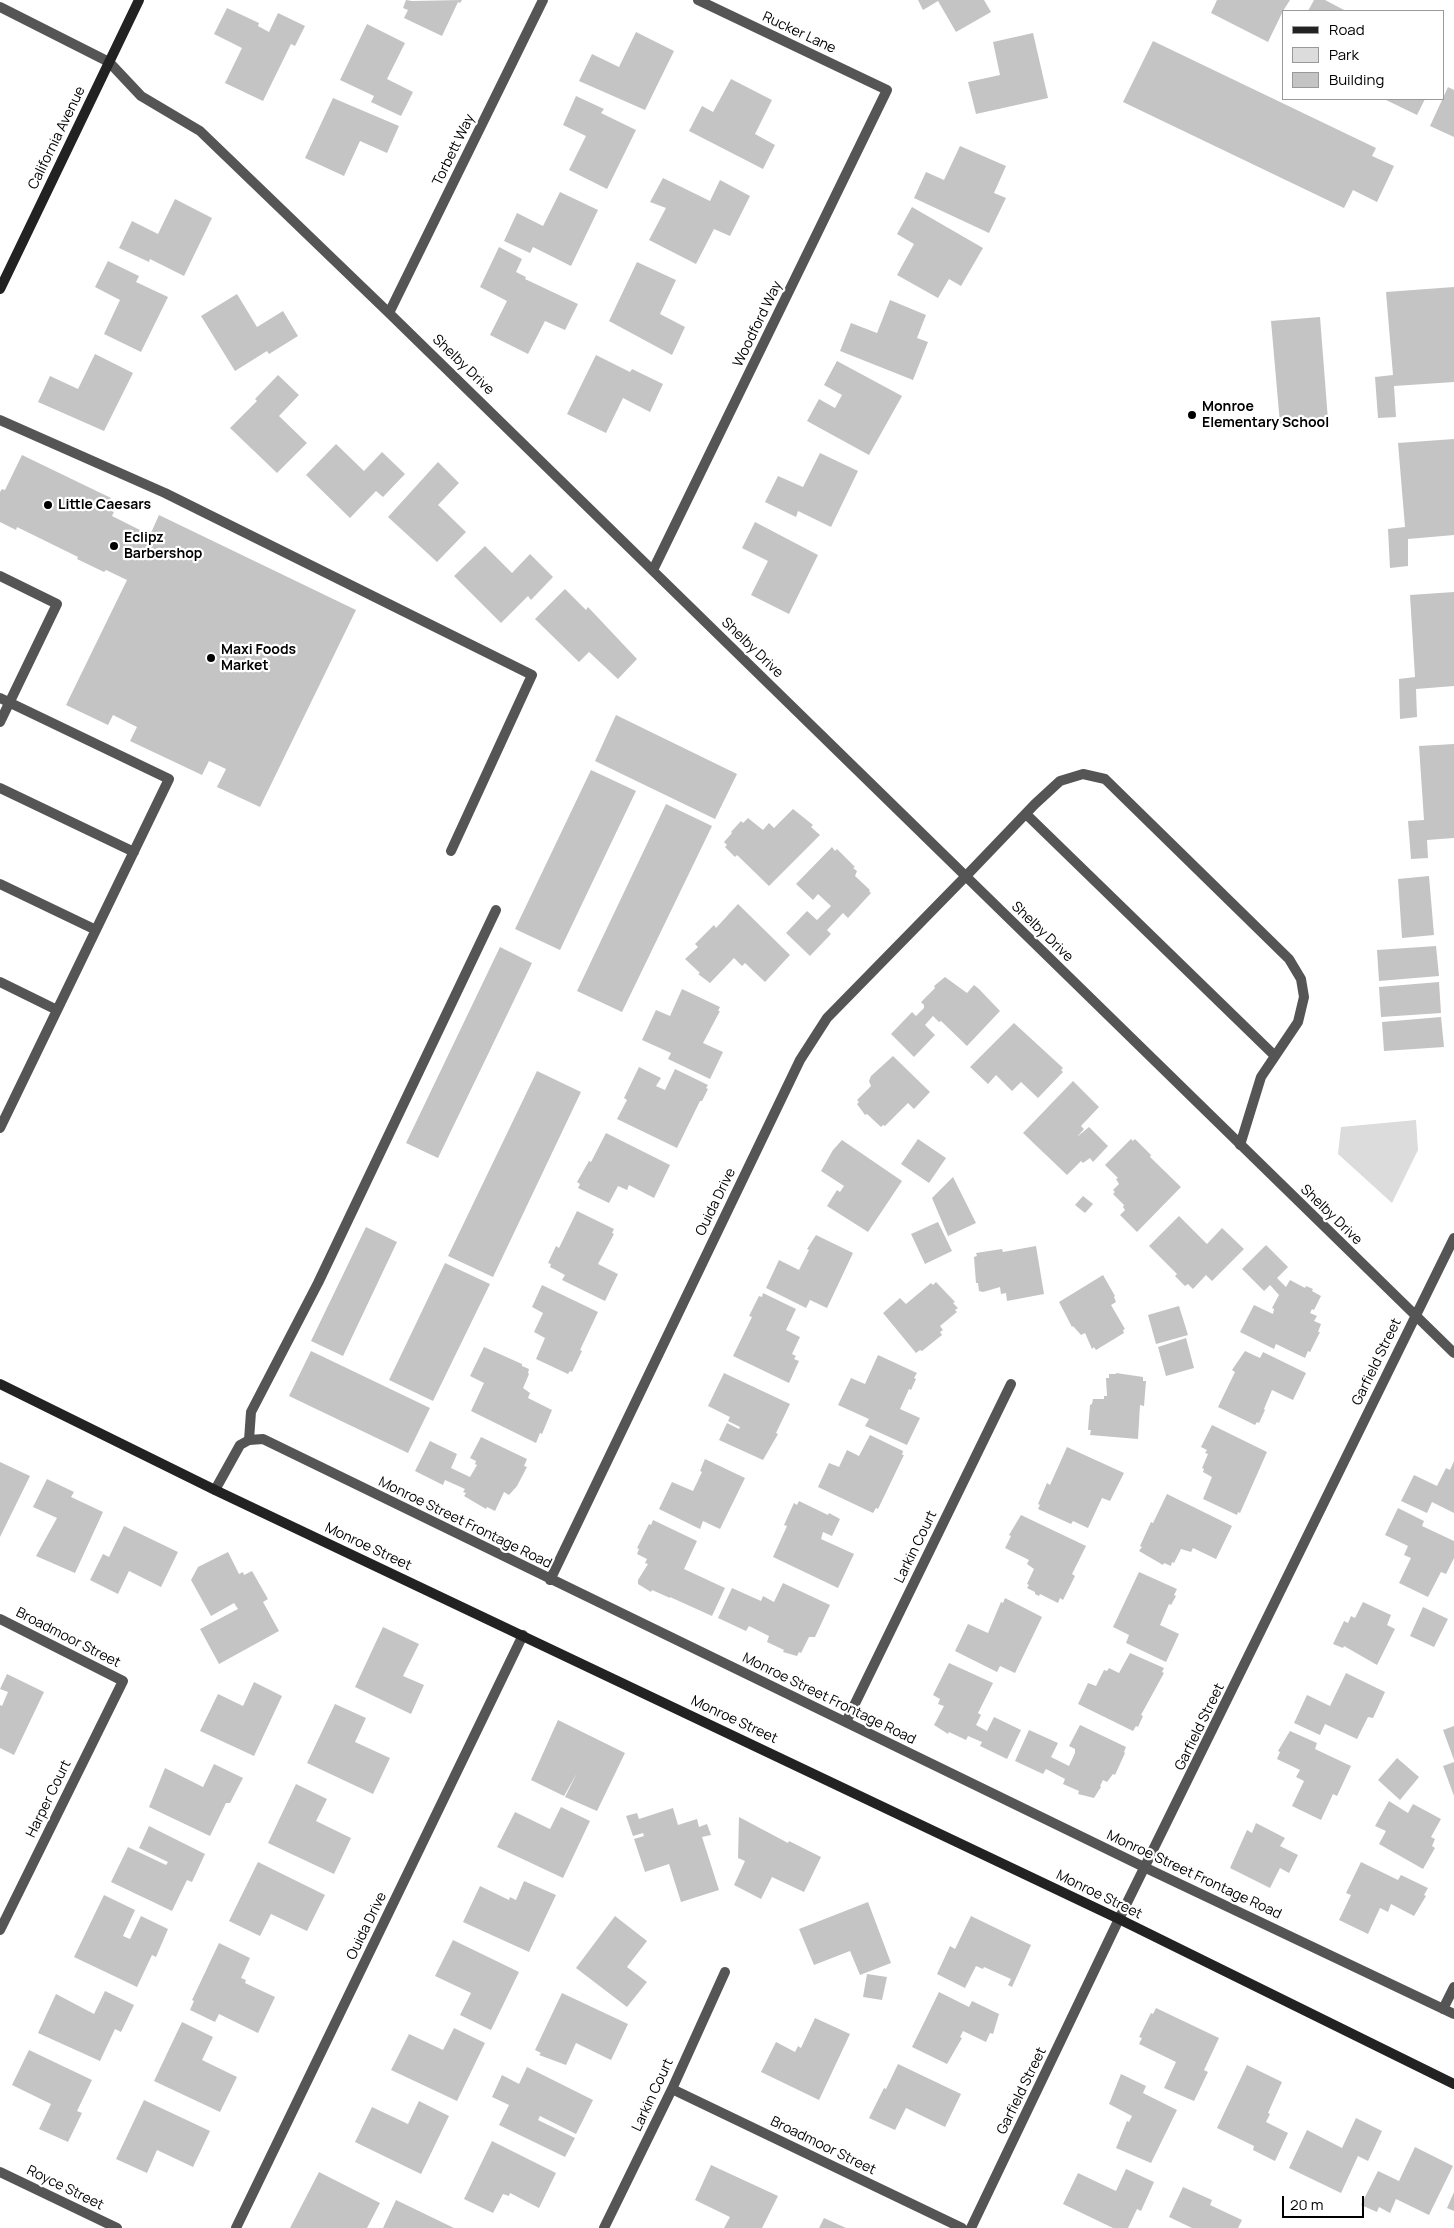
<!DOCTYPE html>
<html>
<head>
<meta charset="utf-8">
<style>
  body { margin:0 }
  #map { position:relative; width:1454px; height:2228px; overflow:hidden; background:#fff; font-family:Manrope,sans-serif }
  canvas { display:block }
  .legend { position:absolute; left:1282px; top:10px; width:162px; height:90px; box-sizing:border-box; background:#fff; border:1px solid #999; margin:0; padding:6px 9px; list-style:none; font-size:15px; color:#000 }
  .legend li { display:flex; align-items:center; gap:10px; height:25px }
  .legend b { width:25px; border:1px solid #999 }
  .scale { position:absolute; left:1282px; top:2196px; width:82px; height:22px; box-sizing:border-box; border:2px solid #000; border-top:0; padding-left:6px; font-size:15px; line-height:18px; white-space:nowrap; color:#000; -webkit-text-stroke:4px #fff; paint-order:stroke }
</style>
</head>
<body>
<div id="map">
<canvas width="1454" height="2228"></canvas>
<ul class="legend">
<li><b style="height:6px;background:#222"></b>Road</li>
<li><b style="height:14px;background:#dcdcdc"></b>Park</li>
<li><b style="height:14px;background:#c4c4c4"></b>Building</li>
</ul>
<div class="scale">20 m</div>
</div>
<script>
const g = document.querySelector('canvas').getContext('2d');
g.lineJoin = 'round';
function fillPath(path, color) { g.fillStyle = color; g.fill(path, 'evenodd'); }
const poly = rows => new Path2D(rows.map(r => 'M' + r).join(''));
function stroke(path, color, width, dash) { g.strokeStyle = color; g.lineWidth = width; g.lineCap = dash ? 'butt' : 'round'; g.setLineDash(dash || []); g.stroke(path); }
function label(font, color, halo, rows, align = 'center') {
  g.font = font + ' Manrope,sans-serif'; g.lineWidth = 4.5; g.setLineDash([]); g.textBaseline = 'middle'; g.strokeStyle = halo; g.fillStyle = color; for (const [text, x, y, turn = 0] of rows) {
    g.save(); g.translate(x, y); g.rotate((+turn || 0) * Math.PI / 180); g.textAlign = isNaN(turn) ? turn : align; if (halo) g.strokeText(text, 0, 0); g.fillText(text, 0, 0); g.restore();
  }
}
fillPath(poly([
  [1416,1120,1418,1150,1392,1203,1338,1154,1341,1127]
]), '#dcdcdc');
fillPath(poly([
  [406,0,412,1,462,0,460,3,458,2,442,36,404,18,408,10,403,8],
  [918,0,984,0,991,12,956,32,938,1,923,10],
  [1217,0,1290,0,1283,11,1268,42,1211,13],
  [1314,0,1325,0,1346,11,1308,11],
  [227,8,259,23,258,26,269,32,278,13,305,26,295,46,291,44,263,101,225,83,242,48,214,34],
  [367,24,405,43,387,79,413,92,401,116,371,102,374,96,340,80],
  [636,32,674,51,645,110,579,81,592,54,619,67],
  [1033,33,1048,98,976,114,968,82,1000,75,993,42],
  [1153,41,1376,148,1372,156,1394,166,1377,202,1353,190,1344,208,1123,102],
  [731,79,772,100,755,134,775,145,763,169,689,131,702,106,713,112],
  [1448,87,1454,90,1454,137,1430,126],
  [576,96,604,109,601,113,636,130,607,189,569,170,586,136,563,125],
  [333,98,399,126,387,153,360,141,344,176,305,158],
  [1384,99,1425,99,1417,115],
  [960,146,1006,166,994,193,1006,198,989,233,914,198,926,172,944,180],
  [663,178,710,201,720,180,750,196,730,236,714,229,696,264,649,240,666,208,650,202],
  [560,192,598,210,571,266,533,247,530,253,504,241,517,213,543,226],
  [175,199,212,218,184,276,150,259,149,262,119,248,132,221,158,234],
  [912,207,983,248,961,286,949,279,938,298,897,275,914,244,897,234],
  [499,247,522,259,516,272,526,277,525,279,578,304,565,330,545,321,528,354,490,335,507,301,480,287],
  [108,261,139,276,136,282,168,297,141,352,104,334,120,300,95,287],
  [637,262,676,280,660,314,685,327,672,355,609,321],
  [1454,287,1454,382,1394,386,1396,417,1378,418,1375,377,1393,375,1386,292],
  [237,294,257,327,283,311,298,336,269,354,267,351,235,371,201,316],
  [890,300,926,315,917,338,928,342,913,380,840,351,851,323,877,333],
  [1320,317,1328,420,1280,424,1271,321],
  [95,354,133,373,104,431,38,402,50,376,78,389],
  [596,355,630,372,632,369,663,384,650,412,623,398,606,433,567,414],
  [837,361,902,396,869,455,807,421,819,399,835,408,842,395,824,385],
  [278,375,299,395,279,416,307,443,277,473,230,428,257,401,255,399],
  [1454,439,1454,535,1408,539,1408,566,1390,568,1388,529,1405,527,1398,443],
  [336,444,364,471,382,452,405,474,383,497,376,491,350,518,306,475],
  [820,453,858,471,831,527,798,511,796,517,765,502,778,476,803,487],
  [22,455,111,498,106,508,114,512,112,516,150,535,159,515,356,610,260,807,217,787,226,769,209,761,202,775,130,741,137,727,113,715,108,725,66,705,127,580,106,570,104,572,77,559,78,557,17,527,16,530,0,522,0,492,2,489,5,490],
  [438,462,459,483,438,505,466,532,437,562,388,517],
  [755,522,818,555,789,614,751,595,768,561,742,548],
  [485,546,512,573,530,554,553,577,531,600,528,596,501,623,454,576],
  [565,589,586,610,588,607,637,659,618,679,589,652,579,662,535,619],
  [1454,592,1454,686,1416,689,1417,717,1400,719,1399,679,1415,677,1410,595],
  [616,715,737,774,715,819,595,761],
  [1454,744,1454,838,1427,840,1428,858,1411,859,1408,821,1424,820,1419,746],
  [591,770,636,791,560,950,515,929],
  [666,804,712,826,622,1012,577,991],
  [793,809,813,825,811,827,820,835,769,886,737,855,735,857,725,847,727,845,724,842,732,833,731,832,741,821,743,823,748,818,763,830,769,823,774,828],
  [832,847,835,851,837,849,855,867,853,868,857,871,855,876,870,890,869,891,871,893,848,918,843,913,827,930,831,934,810,956,786,933,807,911,817,920,831,906,818,894,813,900,796,884],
  [1429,876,1434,935,1402,938,1398,879],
  [738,904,790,955,765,982,745,963,742,966,734,958,710,983,698,974,700,973,685,959,698,947,695,944,714,925,716,928],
  [1436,946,1439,976,1379,981,1377,950],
  [500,947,532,963,438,1158,406,1143],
  [945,977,967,993,974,985,979,989,1000,1011,967,1046,941,1021,939,1022,933,1016,925,1025,935,1035,914,1057,891,1034,912,1012,916,1016,924,1008,924,1005,921,1002,935,988,934,986],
  [1439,982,1441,1013,1381,1017,1379,987],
  [682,989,720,1007,718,1011,720,1011,703,1043,723,1052,710,1079,668,1059,671,1053,642,1040,656,1010,670,1016],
  [1441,1017,1444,1047,1384,1051,1382,1022],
  [1014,1023,1063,1068,1061,1070,1063,1072,1038,1098,1021,1082,1012,1091,996,1075,988,1084,970,1067],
  [893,1056,930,1092,914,1109,908,1103,885,1126,883,1125,881,1127,867,1114,865,1115,857,1104,859,1102,857,1100,871,1086,869,1081,871,1076],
  [639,1067,661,1078,656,1086,665,1090,675,1069,708,1085,706,1088,708,1089,702,1101,700,1101,677,1148,617,1119,627,1100,624,1098],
  [537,1071,581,1092,493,1277,448,1256],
  [1073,1081,1099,1107,1081,1126,1084,1129,1077,1137,1089,1127,1108,1146,1093,1162,1090,1158,1083,1163,1081,1161,1067,1175,1023,1133],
  [606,1133,670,1165,654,1198,629,1185,627,1190,618,1186,609,1203,578,1188,580,1184,577,1182,589,1161,591,1162],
  [918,1139,946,1158,929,1183,901,1164],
  [1131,1139,1133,1141,1135,1139,1151,1155,1150,1157,1181,1187,1137,1232,1120,1215,1125,1210,1123,1207,1124,1205,1113,1194,1115,1192,1113,1190,1119,1184,1116,1179,1118,1178,1105,1165],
  [842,1140,902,1181,868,1232,827,1206,837,1190,840,1192,844,1186,821,1171,833,1150],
  [953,1177,976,1223,948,1236,932,1198],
  [1083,1196,1093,1204,1085,1213,1075,1205],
  [577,1211,614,1229,612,1233,614,1234,598,1264,618,1274,605,1301,562,1280,565,1275,550,1267,551,1264,548,1263,556,1246,559,1248],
  [1179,1216,1207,1244,1222,1228,1244,1249,1212,1281,1206,1275,1193,1289,1188,1284,1185,1286,1175,1276,1177,1274,1149,1246],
  [938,1222,952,1251,925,1264,911,1234],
  [366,1227,397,1242,343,1356,311,1341],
  [816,1235,853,1253,827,1308,810,1300,806,1308,766,1288,779,1260,799,1270,809,1250,807,1249],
  [1266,1245,1288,1267,1277,1278,1286,1287,1290,1280,1305,1288,1306,1286,1313,1289,1312,1291,1321,1296,1314,1310,1312,1309,1310,1313,1317,1316,1314,1321,1321,1324,1318,1332,1320,1332,1310,1352,1308,1351,1305,1358,1276,1344,1274,1349,1240,1332,1254,1305,1273,1314,1274,1309,1272,1308,1279,1295,1270,1285,1264,1291,1242,1269],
  [1036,1246,1044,1294,1007,1301,1006,1293,1001,1294,1000,1287,983,1292,979,1291,978,1283,976,1283,974,1257,977,1256,976,1253,1002,1249,1003,1252],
  [445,1263,490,1284,433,1401,389,1380],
  [1103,1275,1115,1296,1114,1297,1116,1302,1111,1305,1125,1329,1123,1330,1124,1333,1096,1350,1094,1347,1092,1349,1085,1333,1081,1335,1073,1326,1072,1327,1059,1302],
  [936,1282,955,1302,953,1303,958,1308,955,1310,957,1312,940,1326,943,1330,940,1332,942,1335,922,1351,920,1350,916,1353,883,1313,900,1298,906,1304,931,1283,933,1285],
  [542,1285,598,1312,580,1350,582,1351,572,1372,570,1371,568,1374,536,1359,545,1338,534,1332,543,1313,532,1307],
  [763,1293,796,1309,786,1330,800,1337,792,1354,796,1356,794,1359,799,1361,789,1383,733,1356,752,1317,749,1316,759,1296,762,1297],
  [1179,1306,1188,1335,1156,1344,1148,1315],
  [1186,1338,1194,1368,1166,1376,1158,1347],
  [484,1347,522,1364,522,1366,529,1369,528,1373,529,1374,523,1388,530,1393,528,1398,552,1410,542,1434,540,1433,536,1443,471,1411,484,1383,470,1376],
  [311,1351,430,1408,408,1453,289,1396],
  [1245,1351,1260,1358,1263,1352,1306,1373,1293,1400,1272,1390,1264,1409,1265,1410,1259,1423,1257,1422,1255,1425,1218,1407,1235,1372,1232,1370],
  [878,1355,917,1373,914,1378,916,1379,911,1390,909,1389,900,1409,920,1418,907,1445,865,1426,869,1419,838,1405,851,1378,865,1384],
  [724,1373,790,1404,776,1433,778,1434,763,1460,719,1440,727,1423,739,1429,740,1427,728,1421,730,1417,708,1406],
  [1116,1373,1143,1377,1143,1381,1146,1381,1144,1406,1140,1405,1138,1439,1090,1435,1091,1430,1088,1430,1090,1405,1092,1404,1093,1399,1104,1399,1104,1396,1107,1396,1106,1378,1109,1378,1109,1374,1116,1374],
  [1212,1425,1267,1452,1240,1513,1238,1512,1237,1515,1203,1499,1212,1477,1203,1472,1204,1469,1202,1468,1208,1454,1205,1453,1207,1450,1201,1447],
  [870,1435,903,1451,902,1455,904,1455,878,1509,876,1508,873,1513,818,1487,829,1463,839,1467,847,1450,859,1456],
  [481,1437,527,1459,524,1466,527,1467,517,1486,509,1495,504,1492,495,1511,487,1507,486,1509,464,1496,466,1493,463,1492,465,1489,445,1480,443,1485,415,1471,430,1441,457,1454,451,1468,470,1477,477,1465,475,1464,476,1461,470,1458],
  [1067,1447,1124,1473,1110,1501,1102,1498,1088,1528,1073,1521,1071,1524,1038,1509,1040,1505,1038,1504,1047,1483,1050,1485],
  [705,1459,745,1478,720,1529,703,1521,700,1529,659,1509,672,1482,693,1491,702,1472,700,1471],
  [1454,1461,1454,1513,1432,1502,1427,1513,1401,1501,1414,1475,1437,1486,1446,1468,1450,1470],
  [0,1462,30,1476,0,1537],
  [47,1479,74,1492,71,1497,103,1512,75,1573,36,1556,57,1518,33,1507],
  [1167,1494,1232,1526,1216,1559,1193,1548,1191,1552,1181,1549,1174,1563,1172,1562,1171,1566,1164,1563,1163,1565,1139,1551,1142,1547,1140,1546,1151,1522,1153,1523],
  [799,1501,828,1515,829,1513,840,1519,832,1536,823,1532,821,1539,854,1554,838,1588,773,1557,787,1526,784,1525,794,1503,797,1505],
  [1398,1508,1424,1521,1422,1526,1454,1541,1454,1558,1446,1574,1441,1572,1428,1597,1399,1583,1411,1558,1404,1555,1408,1546,1385,1535],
  [1021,1515,1086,1546,1072,1574,1075,1576,1063,1600,1060,1598,1058,1603,1040,1594,1039,1596,1035,1594,1035,1592,1027,1588,1029,1585,1027,1584,1034,1569,1027,1564,1029,1560,1005,1548,1011,1536,1009,1535],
  [653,1520,697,1541,684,1569,725,1588,712,1616,670,1597,670,1598,652,1590,651,1592,638,1584,638,1580,648,1564,645,1563,647,1559,637,1554,639,1549,637,1548,649,1524,651,1525],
  [124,1526,178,1552,161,1587,129,1571,118,1594,90,1580,103,1554,109,1557],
  [228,1552,239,1574,243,1572,244,1575,252,1571,268,1599,263,1602,279,1631,219,1664,200,1629,238,1609,234,1603,211,1616,191,1580,198,1567],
  [1139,1572,1177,1589,1174,1595,1176,1596,1171,1605,1169,1604,1160,1625,1179,1634,1166,1662,1126,1643,1129,1635,1113,1627],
  [783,1583,830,1605,815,1637,809,1637,801,1653,799,1652,797,1656,783,1652,784,1650,767,1642,769,1636,749,1626,746,1631,718,1618,732,1588,761,1601,763,1596,774,1602],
  [1005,1598,1042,1617,1015,1673,1000,1666,997,1672,955,1651,968,1624,988,1633,1001,1602,1003,1603],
  [1363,1602,1391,1615,1387,1625,1395,1629,1377,1665,1344,1646,1343,1648,1333,1644,1344,1621,1348,1623,1351,1616,1355,1618],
  [1423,1607,1448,1619,1434,1647,1410,1636],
  [383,1627,419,1644,403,1676,424,1685,411,1714,355,1687],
  [1130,1653,1164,1668,1162,1672,1164,1673,1141,1715,1143,1716,1138,1727,1136,1726,1133,1731,1078,1704,1088,1683,1096,1686,1104,1670,1107,1671,1109,1668,1119,1673],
  [949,1663,993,1683,978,1713,981,1715,976,1725,987,1731,994,1717,1021,1730,1007,1759,980,1746,982,1742,968,1736,966,1740,949,1732,948,1734,934,1725,944,1706,938,1704,940,1699,933,1695],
  [1346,1673,1385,1692,1373,1718,1368,1717,1357,1739,1325,1724,1320,1735,1294,1723,1307,1695,1330,1706],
  [7,1674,44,1692,14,1755,0,1748,0,1705,2,1706,8,1692,0,1689],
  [254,1682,282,1696,254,1756,200,1731,218,1694,243,1706],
  [335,1704,366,1718,355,1742,390,1758,373,1794,307,1763],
  [558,1720,625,1753,597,1811,565,1797,577,1773,564,1796,531,1780],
  [1080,1725,1126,1747,1124,1752,1125,1753,1115,1775,1113,1774,1107,1782,1103,1780,1100,1786,1101,1787,1094,1798,1078,1794,1079,1791,1063,1784,1065,1779,1046,1769,1043,1774,1015,1761,1029,1730,1058,1743,1051,1757,1069,1766,1075,1753,1075,1749,1069,1746],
  [1454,1726,1454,1760,1443,1730],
  [1290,1731,1317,1743,1315,1749,1351,1766,1337,1796,1333,1794,1321,1820,1292,1806,1304,1781,1296,1777,1300,1770,1277,1759,1280,1752,1278,1751],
  [1397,1758,1419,1777,1400,1800,1378,1780],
  [1454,1762,1454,1796,1443,1766],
  [214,1764,243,1778,230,1803,226,1803,210,1836,149,1807,165,1768,203,1787],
  [296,1784,327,1799,316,1821,351,1838,334,1874,268,1843],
  [1389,1801,1408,1813,1413,1804,1441,1819,1431,1837,1435,1839,1432,1846,1435,1848,1423,1869,1379,1844,1386,1831,1375,1826],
  [561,1807,590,1821,563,1878,497,1847,515,1812,550,1829],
  [673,1808,678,1825,697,1819,699,1827,707,1824,711,1835,702,1837,719,1890,681,1902,669,1864,645,1872,634,1839,644,1836,643,1833,633,1836,626,1816,637,1813,639,1819],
  [739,1817,788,1843,789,1841,821,1857,804,1892,772,1877,761,1899,734,1885,745,1861,738,1858],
  [1256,1823,1285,1838,1280,1846,1298,1855,1289,1873,1280,1868,1270,1888,1230,1868,1247,1830,1252,1833],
  [149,1826,205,1854,192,1882,187,1880,172,1911,111,1882,128,1847,166,1865,168,1862,139,1848],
  [258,1862,325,1895,307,1931,271,1914,260,1936,229,1921],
  [1361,1862,1398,1880,1401,1875,1428,1888,1424,1895,1426,1896,1414,1916,1391,1904,1388,1912,1380,1908,1368,1934,1339,1920,1351,1895,1346,1893],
  [524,1881,556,1895,529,1952,463,1922,480,1886,509,1900,510,1897,516,1900],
  [104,1895,135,1910,123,1936,130,1939,141,1916,168,1929,156,1957,152,1955,137,1987,74,1957],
  [868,1902,891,1963,860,1975,850,1951,814,1965,799,1929],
  [615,1916,647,1941,627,1967,647,1982,627,2007,576,1968],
  [971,1916,1031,1945,1012,1987,1008,1985,1011,1979,984,1967,983,1969,976,1966,965,1988,937,1974,950,1946,955,1949],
  [453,1940,519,1972,491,2030,460,2015,471,1993,435,1976],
  [219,1943,250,1958,241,1978,246,1980,245,1983,275,1997,258,2033,219,2014,215,2022,190,2010,194,2001,192,2000],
  [867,1974,887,1977,882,2000,863,1997],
  [105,1991,134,2005,121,2032,115,2029,100,2061,38,2033,56,1994,94,2014],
  [939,1992,969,2007,972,2001,999,2014,993,2034,990,2033,986,2042,963,2031,960,2037,962,2038,947,2064,912,2047],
  [562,1993,628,2024,611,2060,576,2043,566,2065,539,2055,541,2053,535,2050],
  [1156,2008,1219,2038,1204,2070,1208,2072,1194,2101,1164,2088,1176,2062,1139,2044,1142,2038,1139,2037,1151,2013,1153,2014],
  [815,2018,850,2034,819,2100,761,2072,776,2042,795,2052,798,2046,801,2048],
  [182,2022,213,2037,202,2060,237,2077,220,2112,154,2081],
  [454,2028,485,2043,457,2101,391,2070,409,2034,443,2050],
  [29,2050,92,2080,77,2111,82,2113,68,2142,39,2129,51,2104,12,2085],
  [898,2064,961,2094,945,2127,906,2108,895,2130,869,2118,884,2088,886,2089],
  [1247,2065,1282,2082,1268,2113,1270,2114,1266,2122,1288,2133,1275,2161,1253,2150,1254,2146,1217,2128],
  [527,2067,593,2100,576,2134,540,2116,538,2120,575,2138,565,2157,499,2125,509,2105,492,2097,502,2075,519,2084],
  [1121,2074,1146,2086,1143,2093,1177,2110,1151,2163,1116,2148,1127,2121,1129,2122,1132,2116,1109,2104],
  [144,2100,210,2131,193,2167,157,2150,147,2173,116,2159],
  [419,2101,449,2116,421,2174,355,2142,372,2107,408,2124],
  [1356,2118,1382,2131,1368,2161,1358,2156,1341,2193,1289,2168,1307,2130,1342,2148],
  [492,2141,556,2173,539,2208,510,2193,509,2196,503,2194,493,2213,464,2199],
  [1415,2147,1453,2166,1429,2215,1396,2199,1390,2213,1379,2207,1377,2212,1361,2205,1378,2171,1399,2181],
  [711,2165,778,2196,762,2228,724,2228,730,2217,695,2200],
  [1126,2169,1154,2182,1141,2211,1137,2209,1128,2228,1113,2228,1063,2204,1078,2173,1116,2191],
  [319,2172,380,2203,367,2228,290,2228],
  [1183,2187,1212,2200,1210,2205,1242,2220,1238,2228,1192,2228,1169,2217],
  [1454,2192,1454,2211,1447,2208],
  [396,2200,454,2228,383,2228],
  [824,2218,846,2228,819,2228]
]), '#c4c4c4');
stroke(poly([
  [0,420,165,493,532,675,451,851],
  [0,576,57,604,0,722],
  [0,698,169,779,0,1128],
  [0,788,134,852],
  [1026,814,1275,1056],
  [966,876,1035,804,1060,781,1083,774,1105,779,1289,959,1301,979,1304,997,1298,1022,1261,1077,1240,1145],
  [0,884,96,930],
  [0,982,57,1010],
  [249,1440,251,1412,318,1283,496,910]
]), '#555', 10);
stroke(poly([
  [0,7,109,62,141,96,200,131,389,313,1454,1353],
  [389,313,543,0],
  [653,570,887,90,698,0],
  [215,1490,240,1445,249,1440,263,1439,1146,1868,1454,2014],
  [550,1580,800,1060,827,1018,966,876],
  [0,1619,123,1681,0,1930],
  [846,1722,1011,1384],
  [1443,2009,1454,1987],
  [672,2089,962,2228],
  [0,2172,117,2228],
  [236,2228,523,1635],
  [604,2228,672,2089,725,1972],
  [971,2228,1119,1919,1454,1238]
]), '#555', 10);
stroke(poly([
  [0,289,139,0],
  [0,1384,215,1490,1119,1919,1454,2084]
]), '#222', 10);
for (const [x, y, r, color] of [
  [1192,415,5,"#000"],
  [48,505,5,"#000"],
  [114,546,5,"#000"],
  [211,658,5,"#000"]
]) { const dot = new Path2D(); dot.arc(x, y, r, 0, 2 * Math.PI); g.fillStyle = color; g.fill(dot); stroke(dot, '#fff', 2); }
label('14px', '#000', '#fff', [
  ["Rucker Lane",799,33,25],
  ["California Avenue",57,138,-64],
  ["Torbett Way",454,150,-64],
  ["Woodford Way",758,324,-64],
  ["Shelby Drive",463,365,44],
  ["Shelby Drive",752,648,44],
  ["Shelby Drive",1042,932,44],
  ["Ouida Drive",716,1202,-64],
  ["Shelby Drive",1331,1215,44],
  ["Garfield Street",1377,1362,-64],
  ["Monroe Street Frontage Road",465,1523,26],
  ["Monroe Street",368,1547,25],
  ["Larkin Court",916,1547,-64],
  ["Broadmoor Street",68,1638,27],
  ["Monroe Street Frontage Road",829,1699,26],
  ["Monroe Street",734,1720,25],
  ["Garfield Street",1200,1727,-64],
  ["Harper Court",49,1799,-64],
  ["Monroe Street Frontage Road",1194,1875,25],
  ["Monroe Street",1099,1895,26],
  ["Ouida Drive",367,1926,-64],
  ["Garfield Street",1022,2091,-64],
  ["Larkin Court",653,2095,-65],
  ["Broadmoor Street",823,2146,26],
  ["Royce Street",65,2188,26]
]);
label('bold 14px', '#000', '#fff', [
  ["Monroe",1202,407],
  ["Elementary School",1202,423],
  ["Little Caesars",58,505],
  ["Eclipz",124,538],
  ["Barbershop",124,554],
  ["Maxi Foods",221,650],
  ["Market",221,666]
], 'left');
</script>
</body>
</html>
